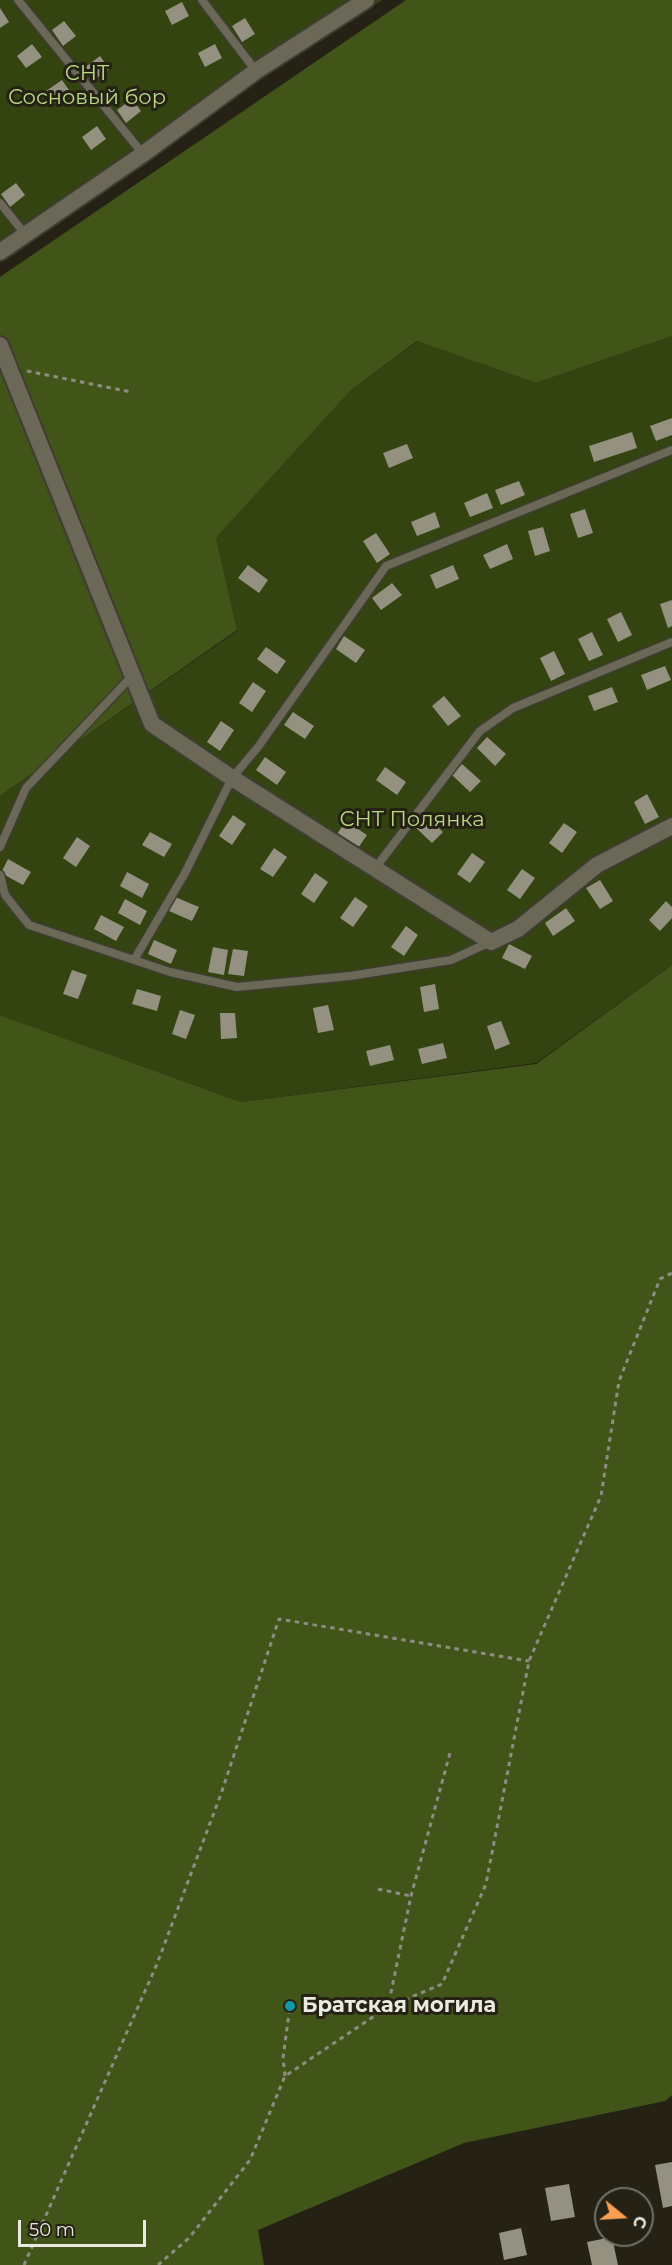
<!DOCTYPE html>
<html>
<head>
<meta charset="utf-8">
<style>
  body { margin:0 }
  #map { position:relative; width:672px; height:2265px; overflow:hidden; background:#252215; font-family:Montserrat,sans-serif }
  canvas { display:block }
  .north { position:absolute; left:594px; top:2187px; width:60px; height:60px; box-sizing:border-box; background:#252215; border:2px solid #747267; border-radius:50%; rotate:108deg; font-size:16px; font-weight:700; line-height:24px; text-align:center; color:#ebeae1 }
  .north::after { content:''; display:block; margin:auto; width:21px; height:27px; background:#fa9f50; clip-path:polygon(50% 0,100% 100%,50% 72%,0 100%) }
  .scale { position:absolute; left:18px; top:2220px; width:128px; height:27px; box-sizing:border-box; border:3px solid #ebeae1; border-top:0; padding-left:8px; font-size:18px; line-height:21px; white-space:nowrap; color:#ebeae1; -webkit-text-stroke:4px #252215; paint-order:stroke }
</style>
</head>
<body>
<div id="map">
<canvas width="672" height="2265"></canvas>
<div class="north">С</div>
<div class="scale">50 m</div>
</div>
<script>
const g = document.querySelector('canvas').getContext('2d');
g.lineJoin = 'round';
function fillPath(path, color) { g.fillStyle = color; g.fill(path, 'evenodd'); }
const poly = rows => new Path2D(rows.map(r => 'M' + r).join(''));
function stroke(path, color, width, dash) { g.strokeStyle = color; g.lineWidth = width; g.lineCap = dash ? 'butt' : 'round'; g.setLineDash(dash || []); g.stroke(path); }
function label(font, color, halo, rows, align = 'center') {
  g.font = font + ' Montserrat,sans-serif'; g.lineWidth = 6; g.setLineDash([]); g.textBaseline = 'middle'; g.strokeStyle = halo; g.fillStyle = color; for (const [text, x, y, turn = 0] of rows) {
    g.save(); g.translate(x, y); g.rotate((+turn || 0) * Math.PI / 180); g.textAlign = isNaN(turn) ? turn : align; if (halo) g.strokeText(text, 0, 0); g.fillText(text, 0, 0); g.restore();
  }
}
fillPath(poly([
  [0,0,382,0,0,246],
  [672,336,672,965,536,1063,241,1102,0,1015,0,796,237,631,216,538,351,390,418,341,536,383]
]), '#334410');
fillPath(poly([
  [406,0,672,0,672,336,536,383,417,341,351,390,216,538,237,630,0,796,0,277],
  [672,965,672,2095,665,2101,464,2143,258,2230,264,2265,0,2265,0,1015,241,1102,536,1064]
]), '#415519');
fillPath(poly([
  [182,2,189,16,172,25,165,11],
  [0,8,9,22,0,28],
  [245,18,255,34,242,42,232,26],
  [64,21,76,36,63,46,52,30],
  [32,44,42,57,26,68,17,56],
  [215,44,222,58,205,67,198,53],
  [100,56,109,69,94,80,84,68],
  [62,80,71,93,55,104,46,91],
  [132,99,141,111,126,123,117,110],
  [97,126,106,139,91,150,82,137],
  [16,183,25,195,10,207,1,194],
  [672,418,672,435,656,441,650,426],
  [632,432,637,448,594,462,589,446],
  [407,444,413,458,389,468,383,453],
  [519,481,525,495,501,505,495,490],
  [487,493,493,508,470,517,464,503],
  [585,509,593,533,578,538,570,514],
  [435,512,440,527,417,536,411,522],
  [543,527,550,551,535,556,528,531],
  [376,533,390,554,377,563,363,541],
  [507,544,513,559,490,569,483,555],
  [248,565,268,580,259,593,238,578],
  [453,565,459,579,436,589,430,575],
  [392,583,402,595,381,610,372,598],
  [672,600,672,626,668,628,660,604],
  [621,612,632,635,618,642,607,619],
  [592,632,603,655,589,661,578,639],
  [344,636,365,650,356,663,336,649],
  [266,647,286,661,277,674,257,659],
  [554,651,565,674,551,681,540,658],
  [665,666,671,680,647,690,641,675],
  [253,682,266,691,252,712,239,703],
  [612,687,618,702,594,711,588,696],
  [444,696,461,716,448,726,432,706],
  [293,712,314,726,305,739,284,725],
  [221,721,234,730,220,751,207,742],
  [487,737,506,754,495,766,477,748],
  [265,757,286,772,277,785,256,770],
  [462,764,481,781,470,792,452,775],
  [385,767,406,782,397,795,376,780],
  [647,794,659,817,645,824,634,802],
  [424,814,443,832,432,843,414,826],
  [233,815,246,824,232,845,219,836],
  [346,821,367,835,358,848,337,834],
  [564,823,577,832,562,853,549,843],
  [150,832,172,844,164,857,142,845],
  [77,837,90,846,76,867,63,858],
  [274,848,287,857,273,877,260,869],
  [472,853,485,862,470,883,457,874],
  [8,859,31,872,23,885,1,873],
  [522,869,535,878,520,899,507,890],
  [127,872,149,884,142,898,120,886],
  [315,873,328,882,314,903,301,894],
  [600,880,613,901,600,909,586,888],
  [175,897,199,907,192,921,169,911],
  [355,897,368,906,353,927,340,918],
  [125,899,147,911,140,925,118,913],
  [666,901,672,907,672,918,660,931,649,920],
  [566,908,575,921,553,936,545,923],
  [101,915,124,927,116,941,94,929],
  [406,926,418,935,404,956,391,947],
  [154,940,177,950,171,964,148,954],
  [509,944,532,956,525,969,502,958],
  [213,947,228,950,224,975,208,972],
  [233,949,248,951,244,976,228,974],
  [72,970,87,975,78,999,63,994],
  [435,984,439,1009,424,1012,420,987],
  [137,989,161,996,157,1011,132,1004],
  [328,1005,334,1030,318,1033,313,1008],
  [180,1010,195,1015,186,1039,172,1034],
  [220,1013,235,1013,237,1038,221,1039],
  [501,1021,510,1044,495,1050,487,1026],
  [443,1043,447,1058,422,1064,418,1049],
  [390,1045,394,1060,370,1066,366,1051],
  [672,2162,672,2206,663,2208,655,2165],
  [569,2184,575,2217,551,2221,545,2188],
  [521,2228,527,2255,504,2260,499,2233],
  [612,2237,618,2265,592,2265,587,2242]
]), '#949181');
const service = poly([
  [18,0,143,154],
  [202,0,256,71],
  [0,203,25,234],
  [0,847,26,788,132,676],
  [376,867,480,731,513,708,672,642],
  [0,875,5,895,29,925,170,972,237,987,350,976,451,960,490,942],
  [134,960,185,873,232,778,258,747,386,566,672,450]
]);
const minor = poly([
  [0,252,143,154,256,71,366,0],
  [0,345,152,724,232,778,491,942,518,929,597,865,672,826]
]);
stroke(service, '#3f3d33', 11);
stroke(minor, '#3f3d33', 20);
stroke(poly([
  [27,371,131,392],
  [378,1889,411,1896],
  [388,2007,442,1984,486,1884,529,1661,601,1496,619,1381,660,1279,672,1273],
  [285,2076,283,2058,290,2006],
  [24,2265,157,1964,221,1794,279,1619,529,1661],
  [158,2265,189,2238,250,2160,285,2076,388,2007,411,1896,450,1753]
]), '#8f8d82', 3, [4.5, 4.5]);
stroke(service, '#6b6858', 8);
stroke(minor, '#6b6858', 16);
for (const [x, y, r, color] of [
  [290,2006,6,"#0f9aa8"]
]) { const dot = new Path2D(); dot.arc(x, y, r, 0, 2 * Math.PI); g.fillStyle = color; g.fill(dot); stroke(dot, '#252215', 2); }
label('21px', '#b8d982', '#252215', [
  ["СНТ",87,74],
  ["Сосновый бор",87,98],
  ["СНТ Полянка",412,820]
]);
label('bold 21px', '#ebeae1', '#252215', [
  ["Братская могила",302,2006]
], 'left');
</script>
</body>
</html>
